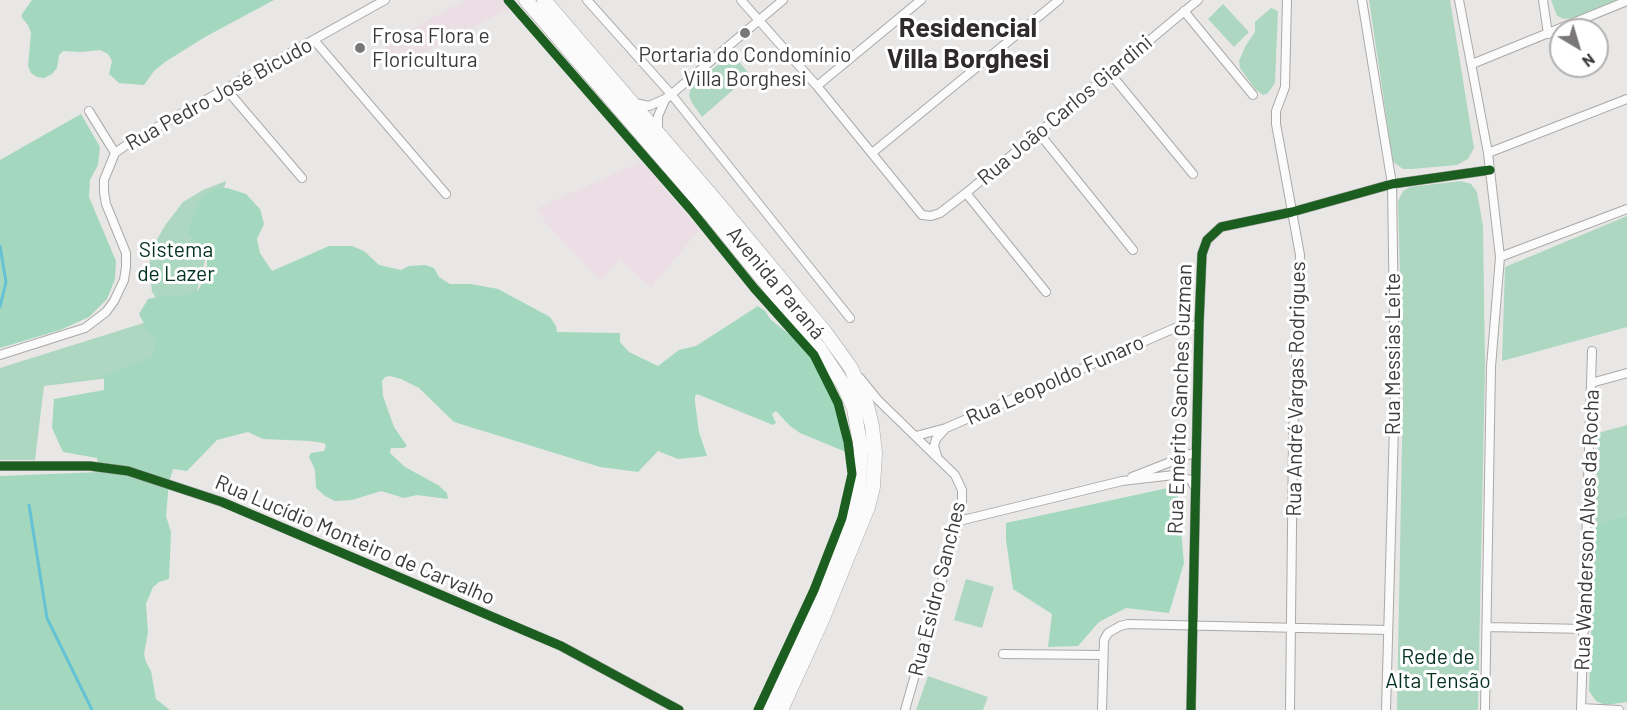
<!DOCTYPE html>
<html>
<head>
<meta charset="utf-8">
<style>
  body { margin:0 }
  #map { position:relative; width:1627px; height:710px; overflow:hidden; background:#e9e7e6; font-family:Barlow,sans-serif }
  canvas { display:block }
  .north { position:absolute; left:1549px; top:18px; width:60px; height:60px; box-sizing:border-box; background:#fff; border:2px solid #b1b1b1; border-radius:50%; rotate:142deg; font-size:16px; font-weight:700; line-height:24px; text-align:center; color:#3d3b3b }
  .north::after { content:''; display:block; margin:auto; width:21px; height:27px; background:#797777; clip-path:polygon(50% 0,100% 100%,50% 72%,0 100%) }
</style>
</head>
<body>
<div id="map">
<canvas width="1627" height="710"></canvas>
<div class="north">N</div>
</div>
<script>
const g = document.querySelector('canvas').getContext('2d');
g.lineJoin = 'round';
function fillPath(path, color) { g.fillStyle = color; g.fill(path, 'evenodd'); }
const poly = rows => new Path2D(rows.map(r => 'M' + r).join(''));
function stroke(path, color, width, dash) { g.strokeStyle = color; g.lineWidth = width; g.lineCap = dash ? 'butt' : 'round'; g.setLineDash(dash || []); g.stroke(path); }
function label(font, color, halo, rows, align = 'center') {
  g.font = font + ' Barlow,sans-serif'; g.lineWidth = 6; g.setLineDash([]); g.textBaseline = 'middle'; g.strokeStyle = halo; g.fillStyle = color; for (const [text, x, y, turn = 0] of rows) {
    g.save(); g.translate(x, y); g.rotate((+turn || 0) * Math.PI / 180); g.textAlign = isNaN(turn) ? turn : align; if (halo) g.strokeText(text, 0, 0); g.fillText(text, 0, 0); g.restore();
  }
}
fillPath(poly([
  [466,0,502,0,509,9,401,64,383,44],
  [642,161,699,230,651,288,620,260,627,250,601,281,549,227,536,209]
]), '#ebdee5');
fillPath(poly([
  [1369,0,1450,0,1474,148,1468,159,1457,165,1412,169,1403,169,1393,162],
  [1551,0,1617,0,1587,14,1574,18,1564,19,1557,16],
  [1223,4,1249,32,1234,47,1208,19],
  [1271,8,1278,11,1275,83,1268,93,1263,95,1255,89,1240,68,1239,61,1246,45,1255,32,1255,22],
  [732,53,750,75,702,117,692,103,689,95,691,87],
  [226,181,176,370,44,386,35,460,0,460,0,368,169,315,152,292,149,267,152,248,166,224,183,202,203,190],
  [1461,181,1471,184,1477,192,1483,226,1485,365,1478,710,1397,710,1403,388,1398,201,1403,191,1410,187],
  [1627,216,1627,327,1502,361,1505,267],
  [1627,425,1627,515,1595,525,1598,433],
  [966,579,994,587,982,628,954,620],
  [928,676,988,697,983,710,916,710]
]), '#aed7c2');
fillPath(poly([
  [32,0,274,0,205,37,165,62,154,71,144,85,119,83,109,74,112,61,108,54,100,50,81,52,63,51,59,55,57,68,52,74,44,78,37,77,31,73,28,66,31,33,28,25,22,18,22,14],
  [81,114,100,147,98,165,90,180,89,197,116,261,115,279,107,299,89,317,60,330,0,348,0,160],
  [227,188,246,194,260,209,264,224,257,239,260,253,272,271,329,246,352,246,364,251,379,265,401,270,409,266,425,265,434,268,439,277,450,284,471,284,498,289,550,317,556,326,557,332,620,333,620,342,629,352,658,366,679,350,696,346,758,306,765,311,771,320,797,340,811,356,837,404,846,452,800,433,790,426,776,411,772,414,776,423,773,425,697,394,695,396,695,402,699,432,707,456,678,459,658,451,638,472,600,467,454,422,419,388,401,379,390,376,385,377,382,381,383,396,394,427,407,446,404,448,391,448,390,453,405,467,438,485,447,493,448,499,417,495,404,498,381,491,352,500,335,501,325,496,316,488,315,470,309,457,311,453,324,451,326,446,324,443,310,441,263,439,248,432,217,440,187,471,173,469,169,482,166,516,171,532,169,579,159,582,153,587,146,604,148,632,144,654,146,662,151,671,156,699,170,710,0,710,0,476,100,472,97,458,63,452,52,428,54,399,104,390,104,376,152,357,156,342,147,329,139,314,148,299,165,295,183,297,198,290,207,275,207,259,200,244,188,234,196,209,202,198,214,189],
  [1177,486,1184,563,1169,613,1126,608,1099,622,1078,646,1048,647,1052,614,1013,589,1006,540,1006,523],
  [1627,515,1627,702,1605,705,1596,701,1589,691,1595,525]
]), '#a3d8be');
stroke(poly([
  [0,246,6,282,0,307],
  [29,505,47,618,92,710]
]), '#65c1d4', 3);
const minor = poly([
  [587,0,671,94,850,318],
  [741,0,817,86,922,215,931,216,940,213,966,193,1198,0],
  [1287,0,1285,87,1276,111,1276,124,1300,255,1293,438,1290,710],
  [1362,0,1392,184,1395,390,1386,710],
  [1459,0,1488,153,1500,257,1491,367,1485,710],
  [1543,0,1548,34],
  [1184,11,1253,95],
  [314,40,446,194],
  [1472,64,1627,1],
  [1109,72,1193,174],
  [817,86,921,0],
  [226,89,302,178],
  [635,103,649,106,667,98,783,0],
  [89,111,115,153],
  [658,131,658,116,666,98],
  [1038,132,1133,250],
  [872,153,1059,0],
  [1488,153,1627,99],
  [966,193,1046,292],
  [1500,257,1627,209],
  [0,355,85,328,106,312,114,301,124,280,126,267,126,253,106,204,104,192,104,180,115,153,132,141,385,0],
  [860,378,877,399,955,475,962,490,962,502,959,521,905,710],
  [1591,383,1627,373],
  [916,436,946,428,1175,328,1199,325],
  [937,456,934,446,936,439,944,430],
  [0,466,90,466,128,471,222,502,561,646,679,710],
  [1132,477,1196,452],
  [959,521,1122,481,1174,475,1191,480,1194,486],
  [1488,627,1585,629],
  [1003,654,1103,655],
  [1581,708,1619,710],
  [1102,710,1104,640,1108,633,1120,626,1128,624,1388,630],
  [1191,710,1199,325,1202,254,1207,240,1221,227,1292,212,1392,184,1490,170],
  [1581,710,1592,351]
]);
const primary = poly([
  [526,0,714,219,819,348,843,384,854,408,861,450,859,485,853,510,806,625,767,710],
  [544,0,717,202,825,332,851,368,867,405,872,426,875,453,873,487,868,507,822,620,781,710]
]);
stroke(minor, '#aaa9a8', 10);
stroke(primary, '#aaa9a8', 15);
stroke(minor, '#fcfbfb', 8);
stroke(primary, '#fcfbfb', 14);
stroke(poly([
  [508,0,691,210,754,288,814,355,838,403,848,442,852,474,842,518,814,590,758,710],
  [0,466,90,466,128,471,222,502,561,646,679,710],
  [1191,710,1199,325,1202,254,1207,240,1221,227,1292,212,1392,184,1490,170]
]), '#1b5e20', 9);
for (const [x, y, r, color] of [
  [745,33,6,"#797777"],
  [360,48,6,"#797777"]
]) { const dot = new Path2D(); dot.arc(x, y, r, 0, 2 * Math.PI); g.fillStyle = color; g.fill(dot); stroke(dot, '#fff', 2); }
label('21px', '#3d3b3b', '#fff', [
  ["Frosa Flora e",372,36],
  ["Floricultura",372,60],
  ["Portaria do Condomínio",745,55,"center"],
  ["Villa Borghesi",745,79,"center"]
], 'left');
label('21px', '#3d3b3b', '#fff', [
  ["Rua Pedro José Bicudo",219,94,-29],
  ["Rua João Carlos Giardini",1065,110,-40],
  ["Avenida Paraná",776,283,50],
  ["Rua Messias Leite",1393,354,-90],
  ["Rua Leopoldo Funaro",1055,380,-24],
  ["Rua André Vargas Rodrigues",1296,389,-89],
  ["Rua Emérito Sanches Guzman",1180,399,-88],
  ["Rua Wanderson Alves da Rocha",1587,530,-88],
  ["Rua Lucídio Monteiro de Carvalho",355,540,23],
  ["Rua Esidro Sanches",937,589,-76]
]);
label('21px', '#043220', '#fff', [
  ["Sistema",176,250],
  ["de Lazer",176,274],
  ["Rede de",1438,657],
  ["Alta Tensão",1438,681]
]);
label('bold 27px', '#2e2b2a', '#fff', [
  ["Residencial",968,28],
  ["Villa Borghesi",968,59]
]);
</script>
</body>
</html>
